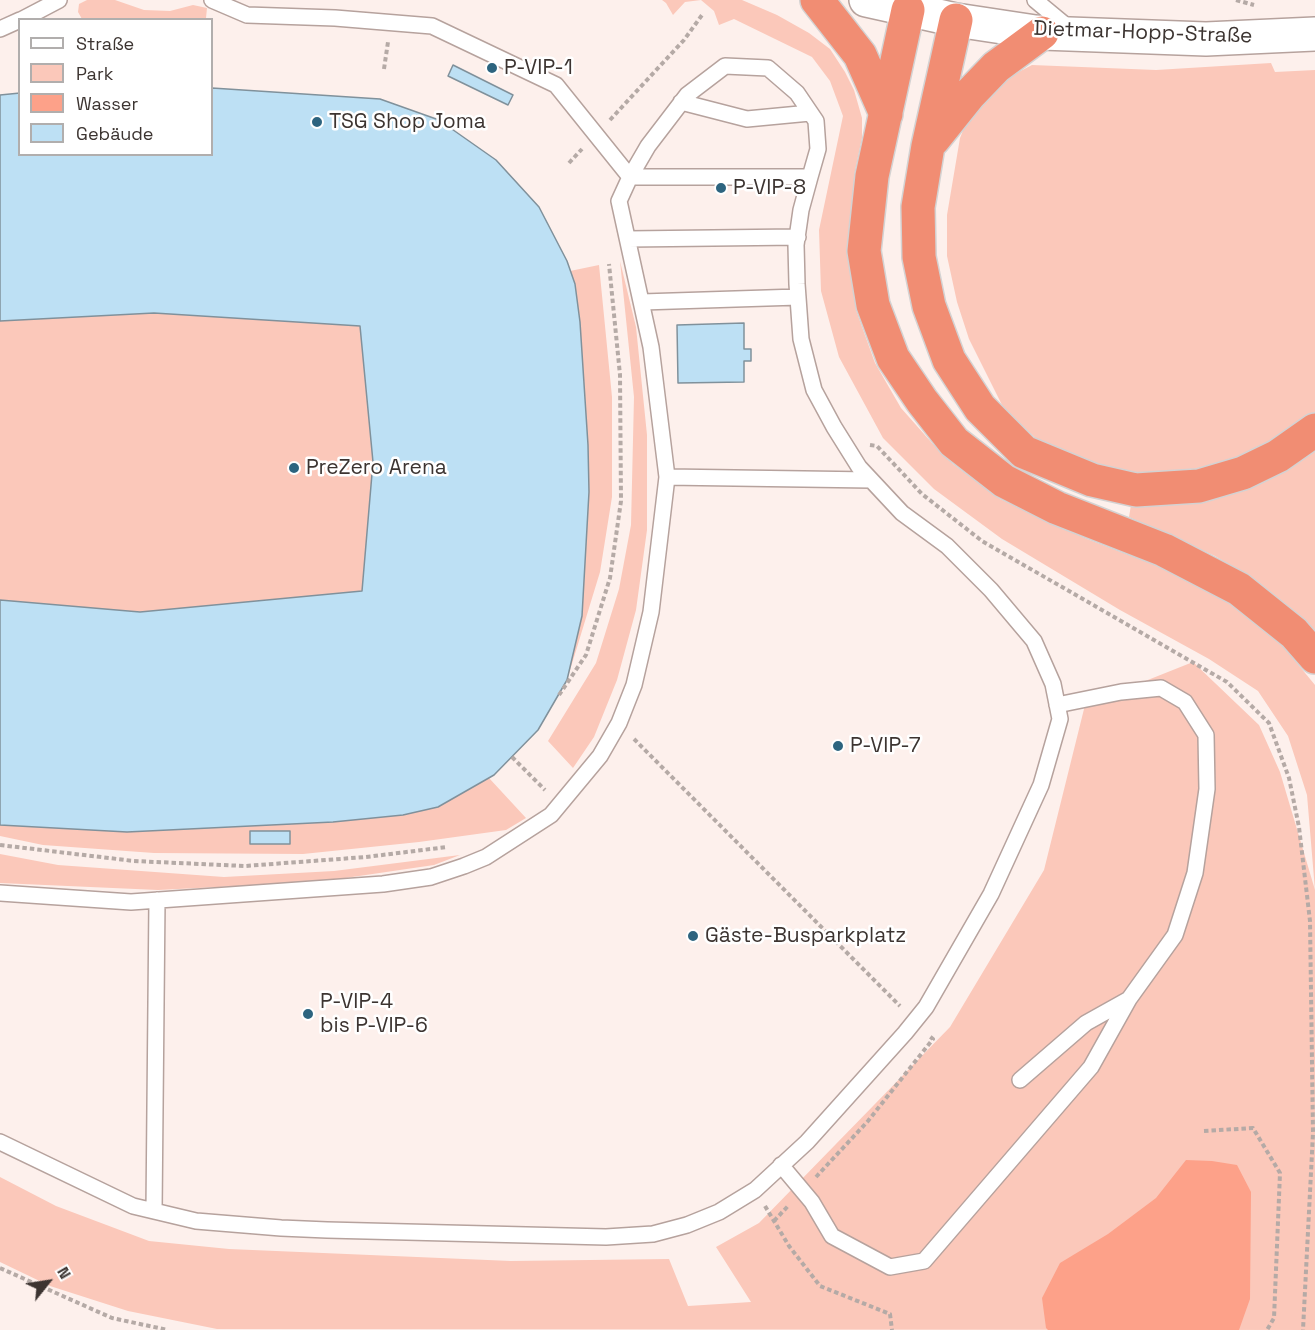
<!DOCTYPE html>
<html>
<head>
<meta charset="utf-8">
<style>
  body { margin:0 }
  #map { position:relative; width:1315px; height:1330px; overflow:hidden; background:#fdf0ec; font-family:"Space Grotesk",sans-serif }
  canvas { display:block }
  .legend { position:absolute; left:18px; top:18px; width:195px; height:138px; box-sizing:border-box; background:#fff; border:2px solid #b1aead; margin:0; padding:8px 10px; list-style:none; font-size:18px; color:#3c3431 }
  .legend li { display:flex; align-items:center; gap:12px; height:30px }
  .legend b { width:30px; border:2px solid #b1aead }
  .north { position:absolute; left:18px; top:1252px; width:60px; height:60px; -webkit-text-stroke:4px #fff; paint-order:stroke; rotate:60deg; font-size:16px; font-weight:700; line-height:24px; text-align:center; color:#3c3431 }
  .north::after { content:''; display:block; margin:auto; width:21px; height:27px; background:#3c3431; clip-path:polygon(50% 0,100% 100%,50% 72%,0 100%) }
</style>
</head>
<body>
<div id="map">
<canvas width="1315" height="1330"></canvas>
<ul class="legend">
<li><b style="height:8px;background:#fff"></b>Straße</li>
<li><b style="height:16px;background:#fbc8ba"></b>Park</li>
<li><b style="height:16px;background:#fda189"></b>Wasser</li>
<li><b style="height:16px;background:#bde0f4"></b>Gebäude</li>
</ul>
<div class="north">N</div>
</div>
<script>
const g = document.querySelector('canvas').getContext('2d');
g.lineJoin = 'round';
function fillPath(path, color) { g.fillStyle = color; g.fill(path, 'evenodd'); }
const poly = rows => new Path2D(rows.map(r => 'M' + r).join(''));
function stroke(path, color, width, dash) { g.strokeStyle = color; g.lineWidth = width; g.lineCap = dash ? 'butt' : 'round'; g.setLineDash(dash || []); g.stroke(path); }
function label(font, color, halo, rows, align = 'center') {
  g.font = font + ' "Space Grotesk",sans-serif'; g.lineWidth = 5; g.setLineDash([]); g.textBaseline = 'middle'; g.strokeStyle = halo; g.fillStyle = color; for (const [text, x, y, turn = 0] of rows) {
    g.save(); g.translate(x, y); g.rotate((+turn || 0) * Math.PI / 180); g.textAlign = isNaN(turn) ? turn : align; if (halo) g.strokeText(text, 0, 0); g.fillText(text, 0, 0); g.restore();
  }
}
fillPath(poly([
  [87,0,115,0,144,10,170,11,193,5,207,8,206,18,82,19,78,12,79,4],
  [662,0,742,0,777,15,809,33,830,49,845,72,854,90,862,118,862,138,855,171,850,220,849,252,856,310,875,363,901,408,932,443,953,464,1000,499,1087,539,1155,565,1191,583,1208,588,1277,639,1315,685,1315,1330,217,1329,128,1311,50,1286,0,1262,0,1177,56,1206,149,1241,229,1249,511,1261,669,1259,688,1306,751,1302,716,1247,759,1223,950,1027,1044,870,1085,705,1193,662,1259,725,1280,772,1315,890,1307,795,1288,736,1258,691,1209,659,1120,610,1002,539,934,489,883,438,839,357,821,291,819,230,843,116,830,81,812,57,734,19,719,25,714,11,701,0,685,2,673,15,666,3],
  [1271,63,1275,72,1315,70,1315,412,1307,420,1273,445,1177,479,1105,474,1042,444,1004,409,969,339,957,302,947,256,947,215,960,138,971,111,1011,76,1032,65,1156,70],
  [212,88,380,99,439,120,496,160,513,178,539,207,570,271,599,265,612,397,612,497,600,572,567,680,538,730,489,778,526,818,506,830,419,842,303,854,154,853,43,845,0,836,0,95,19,93,20,154,212,154],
  [620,261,636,327,647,435,647,530,636,610,617,680,594,737,573,768,548,741,596,663,619,589,631,525,634,397],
  [1315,450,1315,638,1249,576,1215,556,1129,517,1131,505],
  [0,854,58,865,224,877,334,871,460,855,434,865,318,882,158,890,0,883]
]), '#fbc8ba');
fillPath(poly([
  [1186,1160,1212,1161,1237,1165,1251,1192,1250,1299,1239,1330,1048,1330,1046,1328,1042,1298,1060,1263,1108,1234,1156,1198]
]), '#fda189');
const building = poly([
  [453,65,513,95,508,105,448,76,453,65],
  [212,88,380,99,439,120,496,160,539,207,567,261,575,284,580,322,588,445,589,492,582,616,567,680,538,730,494,775,438,807,403,815,333,822,127,832,0,825,0,600,140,612,362,591,373,462,360,326,154,313,0,321,0,95,20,93,20,154,212,154,212,88],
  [744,323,744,349,751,349,751,361,744,361,744,382,678,383,677,325,744,323],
  [250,831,290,831,290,844,250,844,250,831]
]);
fillPath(building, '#bde0f4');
stroke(building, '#80919b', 1.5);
const service = poly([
  [1035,0,1070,29],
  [21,20,59,0],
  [0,29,20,20],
  [681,102,747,119,810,113],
  [628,239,798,237],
  [642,302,798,297],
  [667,477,871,480],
  [0,893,131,902,383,884,431,877,464,866,486,857,551,815,600,756,619,723,634,685,651,612,667,477,651,347,619,201,630,177,556,85,432,26,335,18,247,15,212,0],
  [1020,1080,1086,1023,1129,999],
  [0,1142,133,1206,196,1221,281,1228,327,1230,606,1237,653,1234,687,1225,719,1212,755,1190,807,1142,905,1033,926,1007,991,894,1041,785,1060,719,1053,684,1034,641,991,590,947,546,902,513,859,467,834,427,814,390,801,339,797,284,796,245,801,210,810,177,818,149,816,121,797,93,768,68,725,66,687,95,648,146,630,177,810,177],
  [781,1165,812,1202,832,1236,890,1267,924,1261,1091,1067,1129,999,1175,935,1195,873,1207,789,1206,735,1185,702,1161,688,1121,692,1057,705],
  [154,1211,157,900]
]);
const tertiary = poly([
  [866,0,956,20,1042,33,1206,39,1315,34]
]);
const motorway = poly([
  [817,0,860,55,886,114],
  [908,10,872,176,864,251,873,305,893,358,922,401,954,442,1004,481,1057,508,1164,550,1239,589,1294,633,1315,657],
  [956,20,928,146,918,207,919,257,929,306,949,360,980,408,1024,452,1092,480,1136,490,1199,486,1243,473,1278,456,1315,430],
  [933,140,970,94,996,67,1042,33]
]);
stroke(service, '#b6a29d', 18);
stroke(tertiary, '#b6a29d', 36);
stroke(motorway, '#d4d2d2', 36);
stroke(poly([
  [1236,0,1254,5],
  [384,69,388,42],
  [610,120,684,40,702,15],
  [569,163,582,149],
  [870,445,877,446,922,494,982,541,1227,682,1269,723,1289,778,1299,827,1310,921,1313,1133,1303,1330],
  [559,695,586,655,610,578,621,501,620,375,609,264],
  [634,739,900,1006],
  [512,757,545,790],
  [0,845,134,861,245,866,366,857,447,847],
  [1204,1131,1253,1128,1280,1173,1274,1318,1267,1330],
  [816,1177,868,1121,933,1039,928,1035],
  [765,1206,789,1246,820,1286,890,1314,892,1330],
  [774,1221,788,1206],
  [0,1268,112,1318,168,1330]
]), '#b5aaa6', 4, [4.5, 3]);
stroke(service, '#fff', 15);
stroke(tertiary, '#fff', 33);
stroke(motorway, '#f18d73', 33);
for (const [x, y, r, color] of [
  [492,68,6,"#2d647f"],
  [317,122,6,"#2d647f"],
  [721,188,6,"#2d647f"],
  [294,468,6,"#2d647f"],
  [838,746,6,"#2d647f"],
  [693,936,6,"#2d647f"],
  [308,1014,6,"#2d647f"]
]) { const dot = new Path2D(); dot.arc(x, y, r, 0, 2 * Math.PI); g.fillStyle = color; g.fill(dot); stroke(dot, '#fff', 2); }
label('21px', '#3c3431', '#fff', [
  ["Dietmar-Hopp-Straße",1143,33,2]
]);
label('21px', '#3c3431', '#fff', [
  ["P-VIP-1",504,68],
  ["TSG Shop Joma",329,122],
  ["P-VIP-8",733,188],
  ["PreZero Arena",306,468],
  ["P-VIP-7",850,746],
  ["Gäste-Busparkplatz",705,936],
  ["P-VIP-4",320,1002],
  ["bis P-VIP-6",320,1026]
], 'left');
</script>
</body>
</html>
